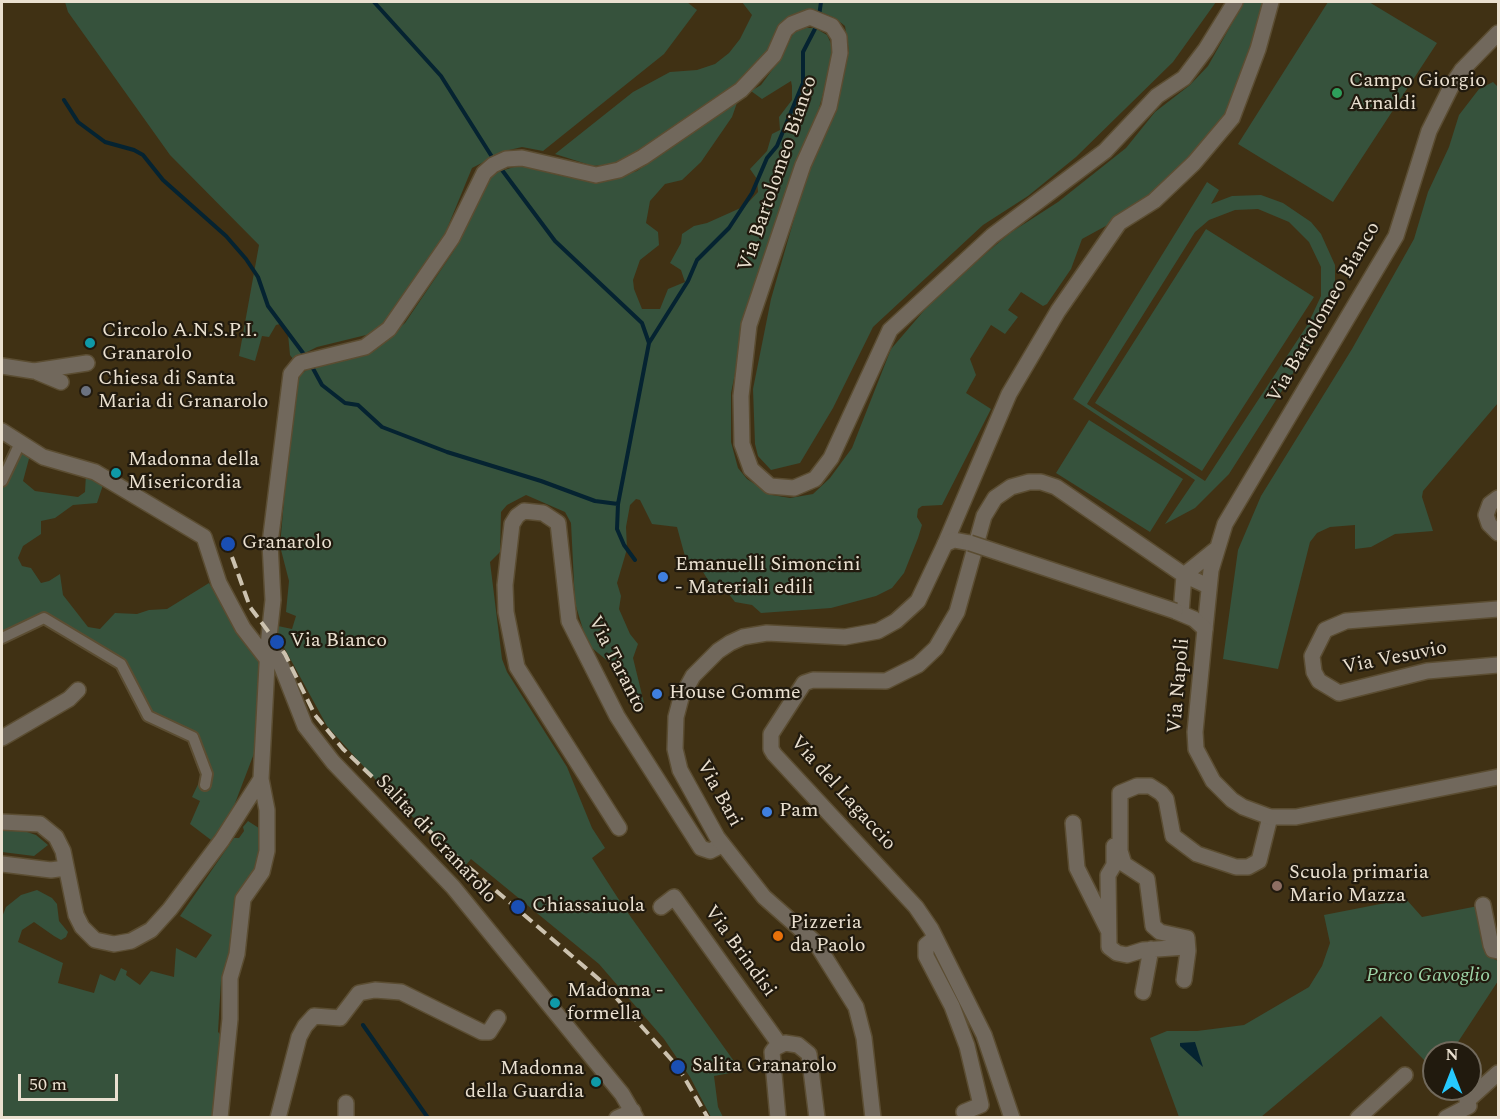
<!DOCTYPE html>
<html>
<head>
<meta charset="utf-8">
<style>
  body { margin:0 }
  #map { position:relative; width:1500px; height:1119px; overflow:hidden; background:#403114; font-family:Spectral,serif }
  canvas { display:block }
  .frame { position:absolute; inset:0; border:3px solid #eae0d0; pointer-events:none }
  .north { position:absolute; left:1422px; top:1041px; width:60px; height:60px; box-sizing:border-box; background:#211a0e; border:2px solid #71695c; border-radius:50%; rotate:0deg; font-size:16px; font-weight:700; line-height:24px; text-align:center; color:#eae0d0 }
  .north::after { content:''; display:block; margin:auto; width:21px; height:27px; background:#26c9fe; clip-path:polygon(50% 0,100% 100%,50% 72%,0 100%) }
  .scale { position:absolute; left:18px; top:1074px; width:100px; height:27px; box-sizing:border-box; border:3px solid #eae0d0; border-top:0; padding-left:8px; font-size:18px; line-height:21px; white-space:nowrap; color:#eae0d0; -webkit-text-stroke:4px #211a0e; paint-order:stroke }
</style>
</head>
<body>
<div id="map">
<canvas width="1500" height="1119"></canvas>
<div class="frame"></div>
<div class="north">N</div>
<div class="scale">50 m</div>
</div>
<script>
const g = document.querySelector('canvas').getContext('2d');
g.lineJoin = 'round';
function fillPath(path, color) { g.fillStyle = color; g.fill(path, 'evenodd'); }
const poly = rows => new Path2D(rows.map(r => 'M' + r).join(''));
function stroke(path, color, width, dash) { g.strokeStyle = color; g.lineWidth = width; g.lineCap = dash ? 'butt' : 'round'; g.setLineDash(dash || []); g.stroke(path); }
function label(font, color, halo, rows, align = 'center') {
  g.font = font + ' Spectral,serif'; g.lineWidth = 4.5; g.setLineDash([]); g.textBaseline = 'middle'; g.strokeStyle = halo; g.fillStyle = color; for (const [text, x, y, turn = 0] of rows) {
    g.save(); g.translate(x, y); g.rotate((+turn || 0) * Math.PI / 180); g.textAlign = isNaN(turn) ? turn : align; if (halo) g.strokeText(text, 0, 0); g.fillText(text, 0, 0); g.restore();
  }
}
fillPath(poly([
  [65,2,687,2,697,10,664,54,543,151,522,147,505,151,472,168,444,236,398,308,379,329,366,335,317,347,293,359,290,355,288,334,280,324,276,325,269,337,262,336,255,361,239,356,259,245,170,155,68,12],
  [742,2,1216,2,1173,62,1076,157,1028,196,983,225,873,327,833,408,800,463,771,470,758,456,755,444,753,389,771,299,809,167,833,113,849,51,845,26,835,18,818,11,795,15,787,20,767,59,744,82,655,141,613,164,593,166,555,154,633,92,670,72,697,70,715,64,729,53,740,39,752,15],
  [1244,2,1265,2,1236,98,1222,122,1166,183,1135,210,1082,239,1071,269,1047,304,1043,306,1021,292,1008,310,1018,317,1005,334,991,325,970,359,976,375,966,393,991,409,942,505,922,506,918,509,917,517,922,525,918,538,904,573,892,588,876,596,831,608,761,613,752,605,735,602,724,588,710,583,703,572,686,560,677,527,652,524,640,500,636,499,630,505,626,527,627,549,617,583,621,596,619,609,630,634,638,644,633,658,644,703,628,701,616,668,592,648,585,636,575,603,571,523,565,512,526,495,507,505,501,512,500,552,490,562,502,659,507,672,567,767,592,828,605,848,592,858,623,906,741,1071,714,1076,718,1107,723,1117,711,1117,690,1077,664,1039,599,964,471,859,466,865,395,801,327,726,275,631,278,626,292,629,296,616,286,612,289,581,280,546,294,386,299,376,315,363,368,354,405,323,453,252,492,174,520,165,562,176,615,178,637,171,738,100,732,117,701,162,682,180,665,184,650,201,646,223,658,232,659,245,640,260,633,280,634,289,642,309,660,309,668,289,685,282,681,270,670,263,681,243,682,234,694,226,707,223,745,206,758,192,757,179,750,169,767,151,772,134,780,130,779,117,792,100,792,86,791,81,762,99,751,91,761,85,781,58,794,32,806,28,815,28,827,35,835,52,819,108,784,200,746,320,731,393,731,442,738,468,747,479,772,495,790,498,813,494,830,478,852,448,891,349,939,293,1010,233,1058,202,1126,148,1155,112,1190,85,1208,66],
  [1328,2,1369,2,1437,43,1333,202,1238,144],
  [1493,82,1498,87,1498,403,1423,491,1422,497,1433,531,1395,534,1371,547,1355,549,1355,525,1330,527,1317,533,1310,542,1278,669,1223,659,1238,550,1261,496,1352,349,1414,239,1428,192,1449,147,1459,115,1479,89],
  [1207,182,1219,190,1211,204,1232,196,1261,195,1283,203,1311,222,1321,234,1335,265,1335,298,1320,331,1229,474,1195,508,1165,524,1195,480,1073,399],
  [1258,209,1289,222,1309,242,1321,267,1321,296,1308,324,1205,481,1087,404,1195,232,1209,220,1235,210],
  [1206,229,1314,297,1202,471,1095,403],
  [1089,420,1183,479,1150,532,1056,473],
  [22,449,30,455,23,481,35,491,78,497,85,492,86,474,104,482,97,503,73,505,55,518,41,521,41,534,23,546,18,558,22,566,31,568,41,583,49,581,60,574,63,595,88,627,100,629,115,613,137,614,149,610,167,609,209,583,250,651,262,660,258,743,229,819,211,840,190,824,200,801,192,797,202,776,188,740,148,720,119,667,120,656,44,615,3,633,2,489],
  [248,821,265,832,236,945,221,981,218,1032,224,1038,215,1117,4,1118,2,1107,2,917,6,907,21,895,37,890,52,898,57,904,59,921,68,932,66,937,61,940,54,936,34,922,22,930,18,942,63,963,58,983,94,993,100,974,115,981,121,968,127,971,126,975,140,985,151,971,174,977,176,948,196,958,212,935,180,916,234,838,239,838,244,831,243,827],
  [2,831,24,831,36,835,48,845,34,856,2,852],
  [1406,899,1422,917,1478,906,1488,956,1498,961,1498,981,1458,1042,1442,1053,1434,1053,1434,1058,1427,1063,1381,1016,1261,1117,1179,1117,1150,1038,1167,1031,1197,1031,1244,1025,1309,987,1322,966,1330,943,1324,915]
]), '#36523c');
fillPath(poly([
  [1195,1042,1203,1067,1180,1046,1180,1043]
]), '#052331');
stroke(poly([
  [374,2,441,76,494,160],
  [819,16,821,2],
  [64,100,78,122,105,142,134,150,143,155,163,180,226,236,246,259,258,277,268,306,306,357],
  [499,166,555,241,642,323,649,343],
  [310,363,322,385,345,403,358,405,382,427,447,452,541,481,595,501,618,504],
  [635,560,624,545,617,529,618,504,649,343,688,281,697,260,729,228,752,193,767,158,777,146,803,83,803,52,818,23],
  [363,1025,428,1118]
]), '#052331', 4);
const pedestrian = poly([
  [2,481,20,443],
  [2,638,44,618,121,664,148,716,193,737,207,774,205,785]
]);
const minor = poly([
  [2,366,34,371,87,363],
  [37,372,61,382],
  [2,431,43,457,95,472,204,537,219,583,243,628,267,659],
  [1498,498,1490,504,1486,515,1489,524,1498,533],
  [945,544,1009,394,1058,311,1119,223,1154,201,1194,163,1232,118,1258,49,1271,2],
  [1498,609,1346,621,1325,630,1312,656,1314,672,1319,681,1339,693,1427,671,1498,665],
  [1181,613,1184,575,1215,550],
  [1205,629,1211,570,1225,524,1396,236,1429,131,1452,85,1462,70,1498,33],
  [268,646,275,652,281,665,305,726,333,762,453,887,622,1094,636,1118],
  [2,738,69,699,78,690],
  [2,822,40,824,56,837,63,851,76,915,82,927,95,940,114,944,131,941,151,930,170,909,222,840,261,779,268,646,273,600,270,543,291,374,300,363,365,347,389,329,452,238,484,173,493,165,506,159,522,158,596,175,619,170,643,157,741,90,774,55,785,30,792,24,810,17,832,26,839,37,840,53,829,107,803,165,749,325,741,396,742,444,751,469,770,486,794,488,815,479,831,458,890,330,992,236,1105,151,1157,96,1184,78,1206,49,1235,2],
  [1073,823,1077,868,1108,930],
  [619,828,517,667,506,612,505,585,512,524,517,516,524,511,543,513,558,523,569,621,617,716,701,848,710,851,722,845],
  [1114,846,1114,865,1108,875,1109,947,1117,953,1127,955,1143,950,1186,947],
  [2,864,51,870,65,868],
  [1483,905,1491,945,1493,950,1498,951],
  [661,907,674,897,780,1045],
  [935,938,926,945,926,956,952,1006,967,1046,981,1105,964,1112],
  [1184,980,1188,951,1187,938,1160,932,1153,926,1147,879,1124,864,1120,851,1120,793,1137,786,1150,786,1161,793,1166,799,1173,836,1197,854,1236,867,1248,867,1259,861,1270,817],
  [1143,992,1151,949],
  [1467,1101,1498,1073],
  [220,1118,230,1019,230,978,237,954,243,899,262,872,267,851,267,810,261,779],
  [278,1118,299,1037,305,1026,314,1016,340,1018,359,993,375,990,401,992,482,1032,489,1032,498,1018],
  [346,1118,346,1103],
  [617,1118,633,1111],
  [778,1118,772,1052,775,1048,785,1043,798,1045,809,1054,817,1118],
  [1012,1118,984,1035,931,929,916,907,774,754,771,749,771,734,804,683,813,680,886,681,918,665,936,648,957,612,984,516,995,498,1011,487,1029,482,1041,482,1056,487,1184,575,1208,586],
  [1358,1118,1405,1075],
  [1446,1118,1469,1106]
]);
const tertiary = poly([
  [1175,611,1194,619,1205,629,1195,732,1196,749,1213,781,1232,800,1243,807,1270,817,1296,817,1498,777],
  [873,1118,864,1038,856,1007,816,943,764,897,717,837,680,770,675,749,676,717,681,698,693,676,718,651,730,643,743,637,767,633,845,637,878,631,896,621,918,601,945,544,954,540,970,543]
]);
stroke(pedestrian, '#5b4d32', 14);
stroke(minor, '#5b4d32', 18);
stroke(tertiary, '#5b4d32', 18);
stroke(pedestrian, '#71685c', 10);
stroke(minor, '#71685c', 15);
stroke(tertiary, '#71685c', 15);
stroke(poly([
  [232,557,250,607,285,654,315,715,343,749,458,858,601,981,678,1067,708,1118]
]), '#ccc2af', 4, [12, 6]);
const tertiaryBridge = poly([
  [970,543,1175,611]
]);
stroke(tertiaryBridge, '#5b4d32', 18, []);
stroke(tertiaryBridge, '#71685c', 15);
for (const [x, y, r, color] of [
  [1337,93,6,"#2e9e5b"],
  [90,343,6,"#0f9aa8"],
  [86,391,6,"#6b7280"],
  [116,473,6,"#0f9aa8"],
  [228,544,8,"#1a4fb4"],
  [663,577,6,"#3f7fe0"],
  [277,642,8,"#1a4fb4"],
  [657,694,6,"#3f7fe0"],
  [767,812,6,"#3f7fe0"],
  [1277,886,6,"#8d6e63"],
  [518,907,8,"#1a4fb4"],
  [778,936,6,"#e8710a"],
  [555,1003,6,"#0f9aa8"],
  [678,1067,8,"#1a4fb4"],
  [596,1082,6,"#0f9aa8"]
]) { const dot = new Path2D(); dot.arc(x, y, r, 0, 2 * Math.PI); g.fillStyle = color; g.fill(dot); stroke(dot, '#211a0e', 2); }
label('20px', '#eae0d0', '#211a0e', [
  ["Campo Giorgio",1349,82],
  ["Arnaldi",1349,105],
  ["Circolo A.N.S.P.I.",102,332],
  ["Granarolo",102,355],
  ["Chiesa di Santa",98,380],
  ["Maria di Granarolo",98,403],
  ["Madonna della",128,461],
  ["Misericordia",128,484],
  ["Granarolo",242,544],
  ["Emanuelli Simoncini",675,566],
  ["- Materiali edili",675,589],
  ["Via Bianco",290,642],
  ["House Gomme",669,694],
  ["Pam",779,812],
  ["Scuola primaria",1289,874],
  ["Mario Mazza",1289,897],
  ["Chiassaiuola",532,907],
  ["Pizzeria",790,924],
  ["da Paolo",790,947],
  ["Madonna -",567,992],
  ["formella",567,1015],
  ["Salita Granarolo",692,1067],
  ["Madonna",584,1070,"right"],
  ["della Guardia",584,1093,"right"]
], 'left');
label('20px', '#eae0d0', '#211a0e', [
  ["Via Bartolomeo Bianco",779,174,-71],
  ["Via Bartolomeo Bianco",1325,313,-60],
  ["Via Vesuvio",1395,659,-11],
  ["Via Taranto",616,665,63],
  ["Via Napoli",1180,686,-85],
  ["Via Bari",718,794,61],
  ["Via del Lagaccio",842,794,48],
  ["Salita di Granarolo",435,840,47],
  ["Via Brindisi",739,952,54]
]);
label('italic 20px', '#9cd4a7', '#211a0e', [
  ["Parco Gavoglio",1428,977]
]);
</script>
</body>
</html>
